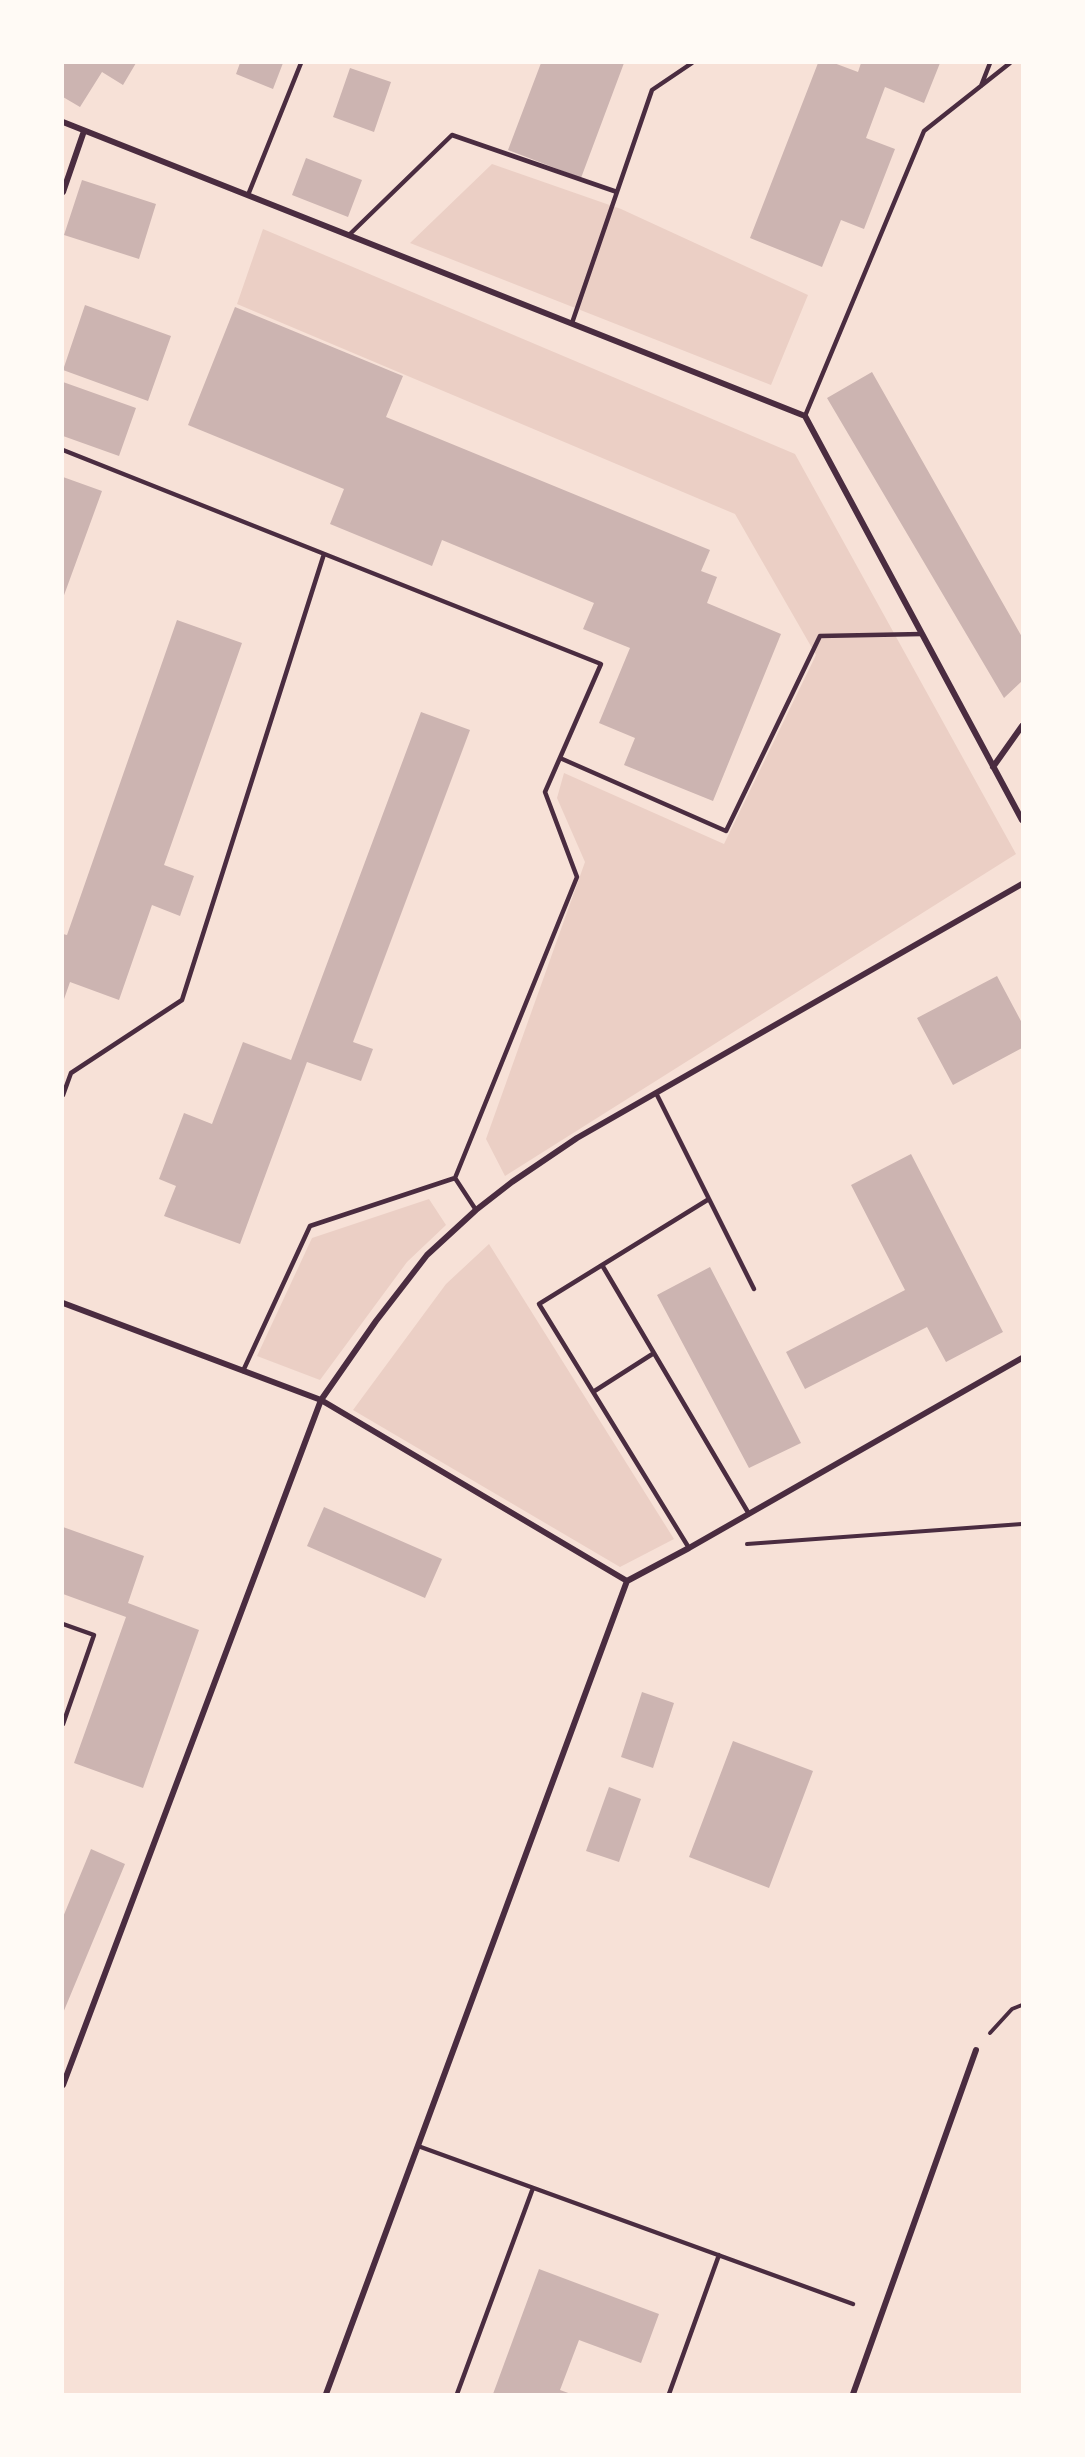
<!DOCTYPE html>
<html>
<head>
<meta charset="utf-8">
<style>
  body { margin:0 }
  #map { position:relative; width:1085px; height:2457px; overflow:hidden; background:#f7e1d7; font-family:"Sofia Sans Condensed",sans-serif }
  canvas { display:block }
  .frame { position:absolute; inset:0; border:64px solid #fffaf5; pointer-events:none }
</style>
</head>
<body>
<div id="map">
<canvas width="1085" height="2457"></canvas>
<div class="frame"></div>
</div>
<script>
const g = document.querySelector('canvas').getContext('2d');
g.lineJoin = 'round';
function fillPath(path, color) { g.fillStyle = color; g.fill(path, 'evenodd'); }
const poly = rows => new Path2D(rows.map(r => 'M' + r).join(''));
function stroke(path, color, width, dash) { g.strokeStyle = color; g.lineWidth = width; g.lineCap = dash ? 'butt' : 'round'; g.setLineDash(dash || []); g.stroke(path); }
fillPath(poly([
  [492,164,621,209,808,295,771,385,410,243],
  [263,229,795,454,1016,854,505,1176,486,1139,585,862,557,798,564,773,724,844,816,655,735,514,237,304],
  [429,1199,446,1225,407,1262,320,1380,257,1356,312,1238],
  [489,1244,674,1539,620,1567,353,1410,446,1284]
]), '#ebcfc5');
fillPath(poly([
  [63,63,136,63,123,85,102,72,80,107,63,97],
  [240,63,283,63,273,89,236,74],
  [541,63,624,63,581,178,508,150],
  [818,63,834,63,858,72,861,63,940,63,924,103,885,87,866,138,895,149,864,229,841,220,822,267,750,238],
  [350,68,391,82,374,132,333,117],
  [306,158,362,180,348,217,292,195],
  [82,180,156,204,139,259,64,235],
  [85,305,171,336,148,401,63,370],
  [235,307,403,376,386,417,710,550,701,571,717,577,707,603,781,634,713,801,624,765,635,738,599,723,630,648,583,629,594,603,442,540,432,566,330,524,344,489,188,425],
  [872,372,1022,637,1022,681,1004,698,827,398],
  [63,382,136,408,119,456,63,436],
  [63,477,102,491,63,598],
  [177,620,242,643,164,865,194,876,180,916,152,905,119,1000,70,982,63,1002,63,934,67,935],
  [421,712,470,730,353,1042,373,1049,361,1081,307,1062,240,1244,164,1216,176,1186,159,1179,184,1113,212,1124,243,1042,291,1060],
  [997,976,1022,1023,1022,1048,953,1085,917,1018],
  [911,1154,1003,1332,946,1362,927,1327,805,1389,786,1352,905,1290,851,1185],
  [710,1267,801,1443,749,1468,657,1295],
  [324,1507,442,1559,425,1598,307,1546],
  [63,1527,144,1556,128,1603,199,1630,143,1788,74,1763,126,1617,63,1594],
  [642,1692,674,1703,653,1768,621,1757],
  [733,1741,813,1771,769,1888,689,1857],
  [609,1787,641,1799,619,1862,586,1851],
  [91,1849,125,1864,63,2013,63,1917],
  [539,2269,659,2314,641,2363,579,2340,560,2390,571,2394,493,2394]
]), '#ccb4b1');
stroke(poly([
  [747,1544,1022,1524],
  [990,2033,1012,2009,1022,2005]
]), '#4a2c40', 4);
stroke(poly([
  [981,86,990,63],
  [248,195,301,63],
  [349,235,452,135,617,192],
  [572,323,652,90,692,63],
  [805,416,924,131,1010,63],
  [63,450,601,664,545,792,577,877,455,1178,476,1210],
  [560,758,726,831,820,636,922,634],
  [656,1093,754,1289],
  [63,1095,71,1073,182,1000,324,554],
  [602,1265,749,1514],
  [243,1371,310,1226,455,1178],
  [593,1392,654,1353],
  [689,1548,539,1304,709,1199],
  [63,1624,94,1635,63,1724],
  [418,2146,853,2304],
  [457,2394,533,2188],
  [669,2394,719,2255]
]), '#4a2c40', 4.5);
stroke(poly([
  [63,122,805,416,1022,820],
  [63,192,84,131],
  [993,767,1022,726],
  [63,1303,321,1400,627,1581],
  [627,1581,689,1548,1022,1358],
  [63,2085,321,1400,376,1321,427,1255,476,1210,512,1182,577,1138,1022,884],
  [326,2394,627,1581],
  [853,2394,976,2050]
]), '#4a2c40', 6);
</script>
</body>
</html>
